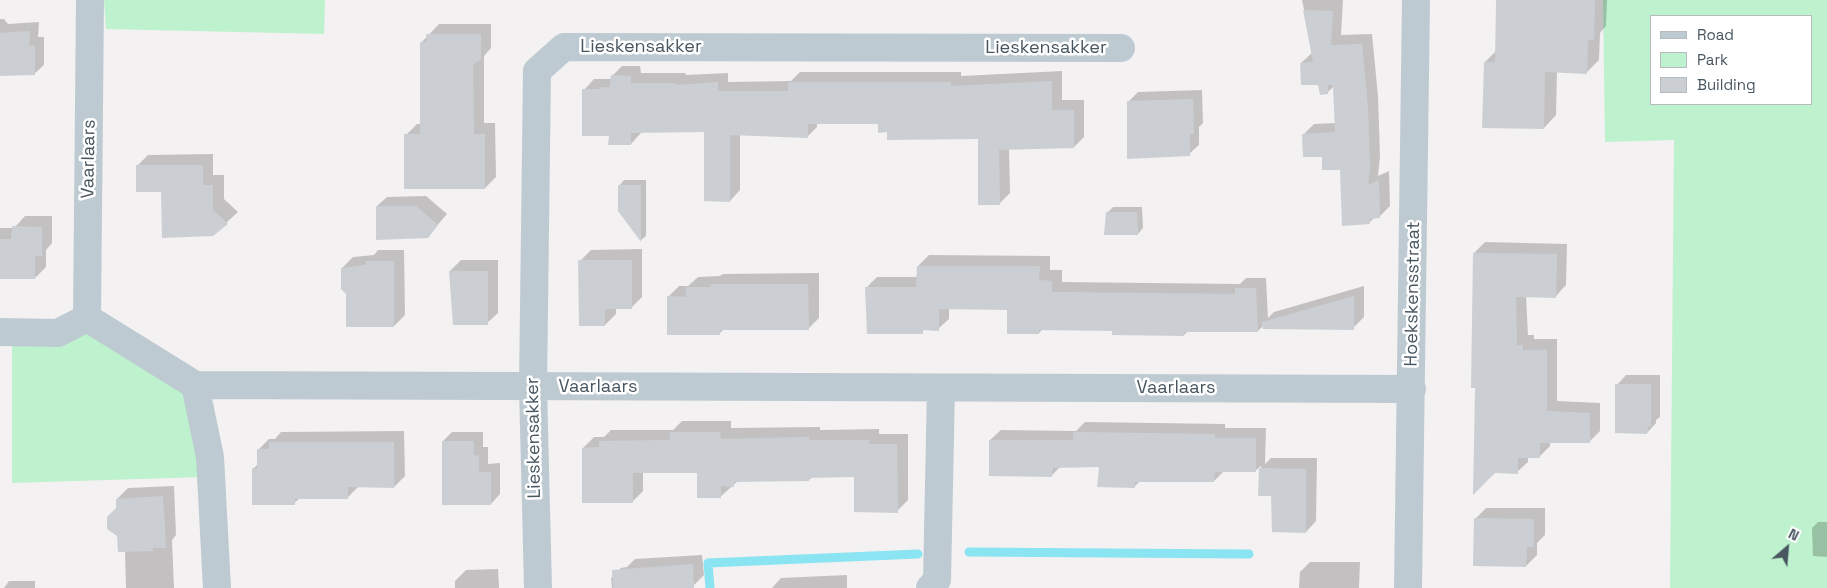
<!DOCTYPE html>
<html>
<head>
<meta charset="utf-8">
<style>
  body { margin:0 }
  #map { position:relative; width:1827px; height:588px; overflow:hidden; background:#f3f1f1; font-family:"Space Grotesk",sans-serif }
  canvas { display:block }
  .legend { position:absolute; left:1650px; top:15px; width:162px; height:90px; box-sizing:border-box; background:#fff; border:1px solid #b6bbbf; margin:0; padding:6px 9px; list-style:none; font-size:15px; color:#485660 }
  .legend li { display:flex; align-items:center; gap:10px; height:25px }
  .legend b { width:25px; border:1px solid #b6bbbf }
  .north { position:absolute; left:1762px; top:523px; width:50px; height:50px; -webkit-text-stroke:4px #fff; paint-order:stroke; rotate:27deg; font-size:14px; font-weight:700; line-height:20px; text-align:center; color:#485660 }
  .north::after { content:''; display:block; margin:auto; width:18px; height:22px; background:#485660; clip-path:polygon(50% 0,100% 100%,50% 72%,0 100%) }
</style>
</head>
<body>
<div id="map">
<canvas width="1827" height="588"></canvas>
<ul class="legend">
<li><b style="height:6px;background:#becad1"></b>Road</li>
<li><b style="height:14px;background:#bef2ce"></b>Park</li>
<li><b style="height:14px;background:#cbcfd4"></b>Building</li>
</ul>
<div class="north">N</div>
</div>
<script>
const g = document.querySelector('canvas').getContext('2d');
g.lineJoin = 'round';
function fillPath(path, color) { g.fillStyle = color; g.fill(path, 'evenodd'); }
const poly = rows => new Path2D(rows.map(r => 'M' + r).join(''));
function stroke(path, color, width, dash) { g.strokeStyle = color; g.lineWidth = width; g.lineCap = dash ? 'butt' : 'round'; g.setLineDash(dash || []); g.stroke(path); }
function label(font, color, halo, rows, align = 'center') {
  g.font = font + ' "Space Grotesk",sans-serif'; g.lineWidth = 5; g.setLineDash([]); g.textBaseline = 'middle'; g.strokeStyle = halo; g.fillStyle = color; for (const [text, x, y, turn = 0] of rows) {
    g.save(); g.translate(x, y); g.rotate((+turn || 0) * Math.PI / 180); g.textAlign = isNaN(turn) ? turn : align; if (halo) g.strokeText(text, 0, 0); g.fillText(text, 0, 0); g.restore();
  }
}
fillPath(poly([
  [104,0,325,0,324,34,106,29],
  [1603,0,1827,0,1827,588,1670,588,1674,140,1605,142],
  [1811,16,1811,104,1651,104,1651,16],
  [87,318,195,385,203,477,12,483,12,341]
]), '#bef2ce');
fillPath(poly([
  [1302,0,1343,0,1341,35,1372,34,1378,96,1380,156,1378,176,1389,171,1390,206,1379,217,1375,217,1369,223,1341,169,1323,155,1303,135,1314,124,1336,123,1334,86,1327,93,1301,63,1313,52],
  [1497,0,1607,0,1606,26,1600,33,1599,60,1587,72,1557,71,1556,115,1544,128,1485,62,1496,51],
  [0,19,4,19,8,24,39,22,38,37,44,37,44,65,34,74,0,75],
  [439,24,491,24,491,48,484,56,484,123,495,123,496,177,485,188,406,135,417,124,421,124,421,43],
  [622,66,640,66,641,73,685,73,686,75,728,73,728,82,791,81,800,72,961,72,961,76,1062,71,1062,100,1084,100,1084,137,1074,147,1009,148,1010,193,1000,203,979,138,888,131,879,122,817,123,817,127,807,137,740,134,740,190,730,201,706,131,641,131,641,133,631,144,610,135,584,90,594,79,611,79,612,76],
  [1202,90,1203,123,1199,127,1199,145,1189,154,1128,102,1138,92],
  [213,154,213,175,224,175,224,199,238,212,213,235,137,166,148,155],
  [624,180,646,180,646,236,641,240,619,210,619,186],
  [426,196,447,214,427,237,377,206,387,197],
  [1113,207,1142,207,1143,228,1138,234,1108,212],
  [25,216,52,216,52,243,46,250,46,267,35,278,0,278,0,228,14,228],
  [1485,242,1567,244,1566,285,1556,296,1526,296,1528,335,1534,335,1534,339,1557,339,1557,401,1600,403,1600,431,1589,442,1550,441,1550,446,1539,457,1528,457,1528,462,1517,472,1476,387,1474,253],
  [642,249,642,297,631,308,616,308,616,314,605,325,580,261,591,250],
  [378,250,404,250,405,315,394,326,347,294,342,268,353,257,374,255],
  [929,255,1050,256,1050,270,1062,270,1062,282,1240,284,1246,278,1266,278,1268,318,1274,312,1364,286,1364,317,1353,328,1264,325,1258,331,1188,331,1184,335,1113,330,1043,329,1039,333,1008,309,949,308,949,319,938,329,925,329,922,332,866,288,877,277,918,277,918,266],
  [461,260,498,260,498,313,487,323,450,271],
  [819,273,819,318,808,329,724,329,720,333,668,297,679,286,688,286,698,277,720,276,723,274],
  [1626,375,1660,375,1660,417,1656,420,1656,423,1647,433,1617,385],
  [682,421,731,421,731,428,820,427,820,430,879,429,879,434,908,434,908,500,897,511,855,476,812,477,809,480,738,481,720,497,699,472,643,471,643,491,632,502,583,448,594,437,604,437,611,430,673,430],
  [1085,422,1225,424,1225,428,1266,428,1265,464,1271,458,1317,458,1316,521,1306,532,1273,495,1260,495,1261,466,1255,471,1224,471,1214,481,1140,481,1134,487,1100,466,1061,466,1052,475,990,440,1001,430,1076,431],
  [404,431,405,476,394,487,359,486,347,498,300,498,294,503,253,469,259,463,258,450,269,439,275,439,281,432],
  [452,432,483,432,483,447,488,447,488,464,500,463,500,494,491,504,443,441],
  [174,486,176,535,172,540,174,588,126,588,125,551,117,499,128,488],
  [1486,508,1545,508,1545,535,1537,543,1537,555,1526,566,1475,519],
  [1818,522,1827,522,1827,557,1813,556,1812,528],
  [702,555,704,575,694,585,659,588,612,588,611,578,621,568,627,567,635,559],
  [1310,562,1360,562,1359,588,1299,588,1300,572],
  [498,569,499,588,455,588,455,581,466,570],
  [847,575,847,588,772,588,781,578],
  [9,581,35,581,35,588,4,588]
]), '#0003');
stroke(poly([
  [969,552,1249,554],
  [710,588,708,563,918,554]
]), '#8ae4f1', 9);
fillPath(poly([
  [1496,0,1595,0,1594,40,1588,40,1587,74,1545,72,1544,129,1482,128,1484,62,1495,62],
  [1303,10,1333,11,1331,45,1362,44,1368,107,1370,168,1368,185,1379,180,1380,218,1370,219,1370,224,1342,226,1340,170,1322,170,1322,157,1303,157,1302,134,1335,132,1333,85,1328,85,1328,94,1320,95,1318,85,1301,85,1300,63,1313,62],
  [30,31,29,46,35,46,35,75,0,76,0,33],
  [426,34,481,34,481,60,473,64,474,134,485,134,485,189,404,189,404,134,420,134,420,42,427,42],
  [611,75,631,76,631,83,675,83,676,85,718,82,718,91,788,91,788,82,951,82,951,86,1052,81,1052,110,1074,110,1074,148,999,150,1000,205,978,205,978,139,887,140,887,132,878,133,878,124,808,124,808,138,730,135,730,202,704,201,704,132,631,133,631,145,608,145,609,136,582,136,582,89,601,89,601,87,610,87],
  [1193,99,1194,134,1190,134,1190,156,1127,159,1127,101],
  [136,165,203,165,203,185,213,185,213,210,228,224,213,236,162,238,161,192,136,192],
  [618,185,641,185,641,242,618,211],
  [376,206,416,206,438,225,428,238,376,240],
  [1106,212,1137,212,1138,235,1104,235],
  [12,226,42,227,42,256,35,256,35,279,0,279,0,239,11,239],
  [1473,253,1557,254,1556,298,1516,297,1517,345,1523,345,1523,350,1547,350,1547,411,1590,413,1590,443,1540,443,1540,458,1518,458,1518,474,1495,473,1473,495,1475,388,1471,388],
  [578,260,632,260,632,309,605,309,605,326,579,326],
  [366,261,394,261,394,327,346,327,346,294,341,289,341,268,366,265],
  [917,266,1040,266,1039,280,1052,281,1052,292,1235,294,1235,288,1256,288,1258,332,1184,332,1184,336,1112,335,1112,331,1039,330,1039,334,1007,334,1007,310,939,309,939,331,923,330,923,334,867,334,865,287,916,287],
  [449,271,488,271,488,325,453,325],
  [711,284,808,284,809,330,720,330,720,335,667,335,667,296,686,297,686,287,710,287],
  [1354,296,1354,330,1263,329,1262,322],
  [1615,384,1651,384,1651,427,1648,427,1647,434,1615,433],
  [670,432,720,432,721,439,809,437,809,440,869,440,869,444,897,444,898,513,854,512,854,477,809,478,809,481,734,482,734,487,721,486,721,498,697,498,697,473,633,473,633,503,582,503,582,448,599,447,599,441,670,440],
  [1073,432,1215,434,1215,438,1256,438,1256,472,1215,472,1214,482,1135,482,1135,488,1097,487,1099,467,1053,468,1052,477,989,476,989,440,1073,440],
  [442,441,474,441,474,456,479,455,479,472,491,472,491,505,442,505],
  [269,442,394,442,394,488,348,487,348,499,295,499,295,505,252,505,252,468,257,469,257,449,269,449],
  [1259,468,1306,469,1306,533,1272,532,1271,496,1258,496],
  [163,496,166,548,153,548,153,551,118,552,117,536,107,529,107,517,116,508,116,499],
  [1474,518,1534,519,1534,547,1527,547,1526,567,1473,566],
  [693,564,694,588,613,588,612,570]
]), '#cbcfd4');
stroke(poly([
  [90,0,87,318,195,385,210,457,217,588],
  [0,332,58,333,87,318],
  [195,385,1412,389],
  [538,588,533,387,537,71,564,47,1121,48],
  [930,588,937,580,941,388],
  [1408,588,1416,0]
]), '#becad1', 28);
label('18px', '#485660', '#fff', [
  ["Lieskensakker",641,47],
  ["Lieskensakker",1046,48],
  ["Vaarlaars",89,159,-89],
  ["Hoekskensstraat",1413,294,-89],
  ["Vaarlaars",598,387],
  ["Vaarlaars",1176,388],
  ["Lieskensakker",534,438,-91]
]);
</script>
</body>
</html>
